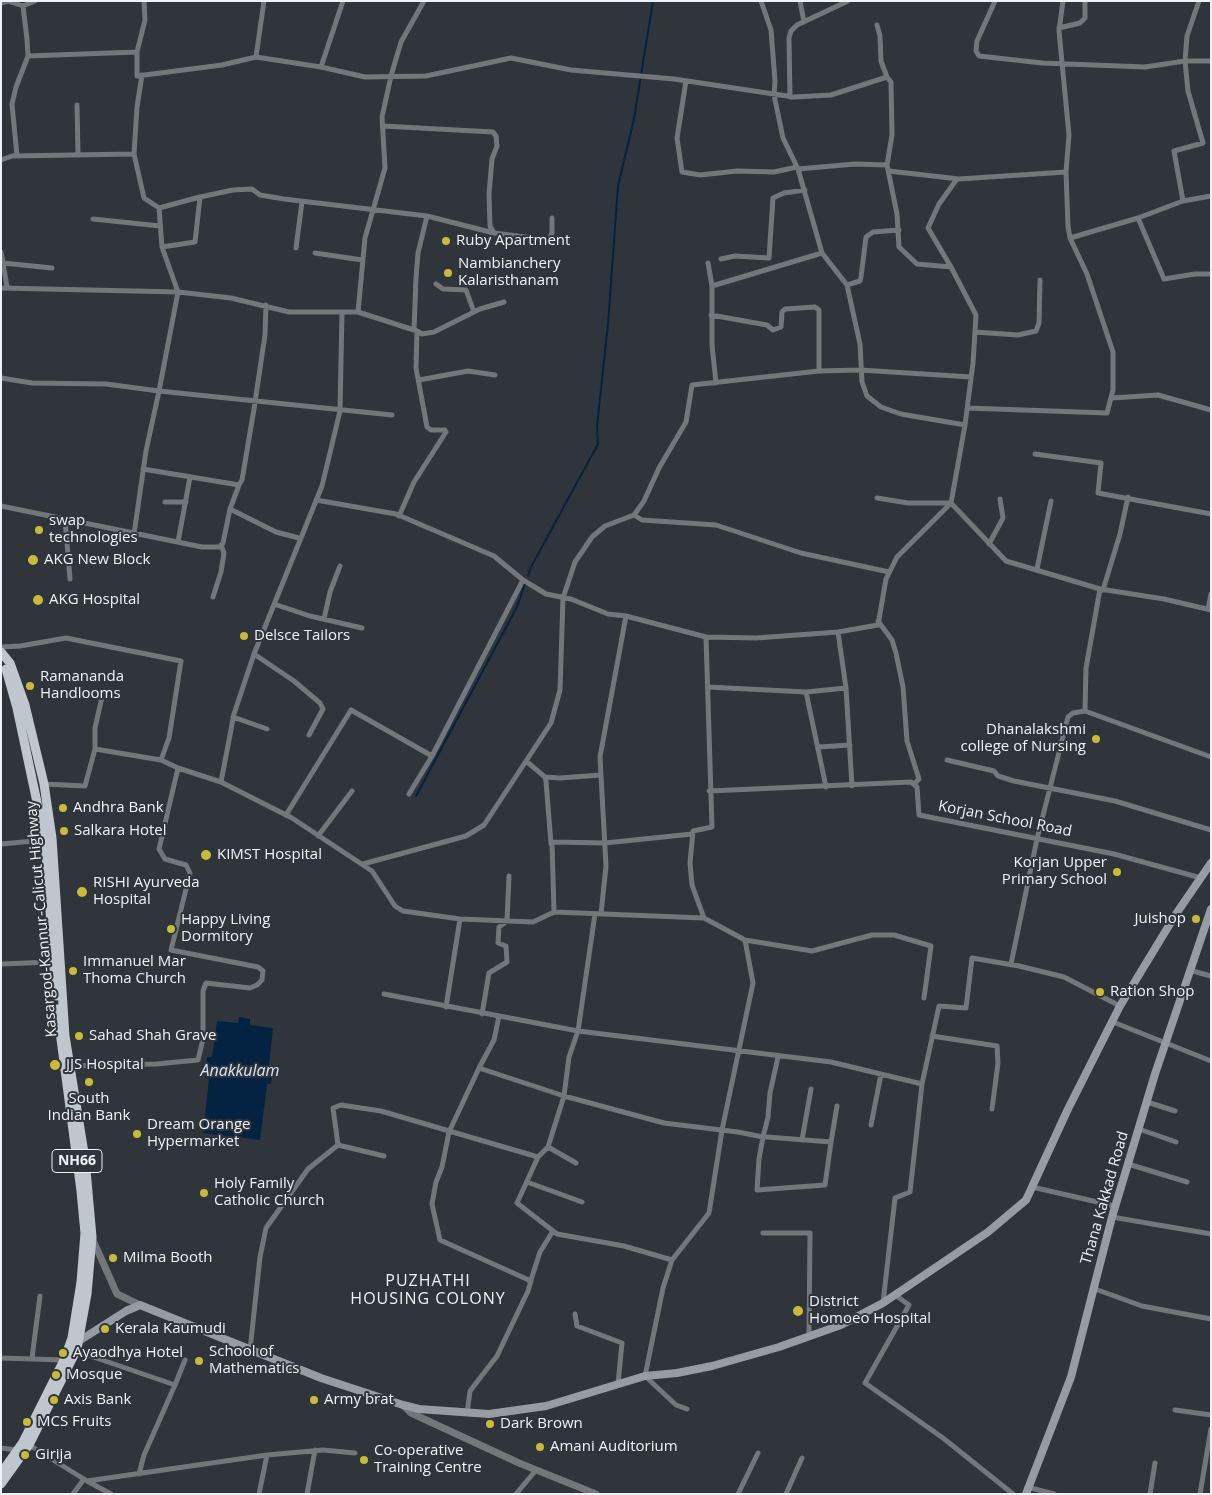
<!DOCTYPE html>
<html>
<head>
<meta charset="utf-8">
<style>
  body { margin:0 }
  #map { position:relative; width:1212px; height:1495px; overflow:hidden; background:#2f353b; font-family:"Open Sans",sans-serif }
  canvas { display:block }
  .frame { position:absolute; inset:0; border:2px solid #eff2f7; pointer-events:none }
</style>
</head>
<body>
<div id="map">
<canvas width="1212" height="1495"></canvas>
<div class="frame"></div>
</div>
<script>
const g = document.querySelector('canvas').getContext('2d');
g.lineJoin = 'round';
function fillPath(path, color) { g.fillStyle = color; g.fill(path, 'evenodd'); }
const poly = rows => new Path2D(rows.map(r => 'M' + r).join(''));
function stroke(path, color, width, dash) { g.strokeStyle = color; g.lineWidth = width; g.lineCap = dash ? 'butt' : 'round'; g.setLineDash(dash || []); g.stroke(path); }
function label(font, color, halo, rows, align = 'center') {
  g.font = font + ' "Open Sans",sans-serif'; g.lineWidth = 4; g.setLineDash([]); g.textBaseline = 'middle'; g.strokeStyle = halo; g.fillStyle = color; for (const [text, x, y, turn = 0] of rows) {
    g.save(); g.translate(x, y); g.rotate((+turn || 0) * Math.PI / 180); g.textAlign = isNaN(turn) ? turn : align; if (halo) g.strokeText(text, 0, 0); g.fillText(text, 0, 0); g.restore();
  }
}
fillPath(poly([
  [239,1017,250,1019,250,1025,273,1028,269,1065,273,1067,271,1084,267,1084,260,1140,238,1137,237,1141,226,1140,226,1136,203,1133,209,1079,205,1078,207,1057,212,1057,217,1021,238,1023]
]), '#042342');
stroke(poly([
  [528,576,531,567,598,444,597,426,608,324,618,186,634,119,653,1],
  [416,796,517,607,525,584]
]), '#042342', 2);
stroke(poly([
  [144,1,145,20,137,52,137,76,222,65,256,57,321,67,365,77,426,76,511,58,571,70,674,79,794,97,831,95,887,77,891,82,892,135,887,165,897,214,899,247,917,264,951,267,976,315,973,363,965,425],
  [761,1,771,30,775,81,774,95,783,138,798,169,822,253,847,285,860,344,862,382,867,396,881,407,901,414,965,425,951,503,1006,561,1100,589,1164,599,1211,610],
  [800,1,804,22],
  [995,1,977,41,976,51,979,56,1042,63,1145,67,1185,61,1211,61],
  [1063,1,1059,31,1069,135,1066,172,1068,226,1070,238],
  [1199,1,1187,36,1185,61,1188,91,1203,143,1174,151,1183,201,1211,196],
  [1,3,8,1,23,6,27,39,28,56,16,87,12,104,17,156],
  [23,6,35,1],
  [877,25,880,36,881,61,887,77],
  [1059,28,1080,23,1085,18,1085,1],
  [28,56,137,52],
  [256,57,264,1],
  [321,67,343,1],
  [686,81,677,138,682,172,700,175,737,171,774,172,797,167],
  [790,97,789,38,791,31,797,25,848,1],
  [77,105,78,154],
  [383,126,493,132,496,136,497,146,492,159,489,194,490,226,494,233,549,240,552,233,552,218],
  [1,160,12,156,134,154,137,107,142,75],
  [798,169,855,164,887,165],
  [889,171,959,179,1066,172],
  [159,208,200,197],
  [1138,218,1164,279,1195,274,1211,274],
  [93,219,160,226],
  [162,247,195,242,200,197,233,190,252,189,260,195,284,199,427,216,494,233],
  [296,248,302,202],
  [1,252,3,263],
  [315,253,362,260],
  [721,259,735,256,769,258,773,198,784,193,805,190],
  [708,263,712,286],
  [951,267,928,228,939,204,957,179],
  [436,284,443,289,466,290,474,312],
  [847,285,860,281,861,277,866,237,873,232,899,230],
  [7,287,3,263,52,268],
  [1,288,178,292,162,247,159,208,144,198,134,154],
  [358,312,414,330],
  [711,315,767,325,773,330,781,327,782,312,785,309,815,307,819,310,819,371],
  [417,331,422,334,434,332,480,309,504,302],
  [975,332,1018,335,1036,331,1039,323,1040,280],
  [1,378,32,383,106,384,159,391,178,292,231,298,289,312,342,312],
  [419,380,468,371,495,375],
  [716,383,712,345,712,286,822,253],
  [1112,398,1158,395,1211,410],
  [967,408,1107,413,1113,390,1113,352,1087,274,1070,238,1138,218,1183,201],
  [1035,454,1101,463,1098,493,1211,514],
  [143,469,239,485,230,509],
  [239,485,242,480,254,409,265,335,266,305],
  [877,498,908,503,951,503],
  [316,500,396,514,494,556,523,580,546,594,571,599,608,614,626,616,706,637,756,638,838,632,878,625,886,579,897,557,951,503],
  [165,502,186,502],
  [1,506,202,547,220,547,223,543,230,509,276,532,299,538],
  [634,515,642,520,716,525,801,553,889,572],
  [399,516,414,482,446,432,445,430,431,430,427,427,416,368,417,331,414,330,416,278,418,253,427,216],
  [65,519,70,579],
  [134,534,146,451,159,391,392,415],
  [178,542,190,477],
  [989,544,1003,518,1000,499],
  [1037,569,1051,501],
  [1103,590,1120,534,1128,497],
  [213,597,221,572,224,553,221,545],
  [274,604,310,616,362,628],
  [1208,609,1211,594],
  [324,619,330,592,340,566],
  [878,621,892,640,896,653,903,687,907,741,919,779,915,783],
  [838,632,846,688,852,786],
  [1,647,20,646,66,638,181,661,169,738,161,760],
  [254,654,294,681,320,703,323,709,309,735],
  [708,687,806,692,846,688],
  [806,692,826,787],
  [1085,711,1086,668,1100,589],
  [233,717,267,729],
  [819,747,850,745],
  [95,749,95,728,102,697],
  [947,760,994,771,998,776,1014,781,1115,801,1211,830],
  [526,761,545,777,546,781,551,844],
  [545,777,560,778,601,775],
  [221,782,234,714,254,654,322,486,340,411,342,312,358,312,365,238,385,168,382,117,391,76,401,42,424,1],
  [44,784,85,786,95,749,161,760,178,768,221,782,292,818,372,871,395,906,403,911,460,919,533,922,554,912,704,918],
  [709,791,911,782,917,787,919,815,1114,854,1201,878],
  [409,794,432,756,523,580],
  [286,815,351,710,432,756],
  [318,836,352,791],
  [1,844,45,840],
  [363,864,466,836,484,825,551,723,560,690,563,598,575,562,592,537,605,526,634,515,644,501,659,468,686,422,692,385,819,371,860,370,971,377],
  [554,912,552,842,605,843,692,834],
  [595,914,578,1031,569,1057,564,1096,548,1147,538,1157,517,1203,557,1234,624,1246,672,1260],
  [601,914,606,866,600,757,626,616],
  [745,940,812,951,872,935,894,935,931,946,924,998],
  [1,964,52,962],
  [1011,964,1037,839,1068,717,1073,713,1085,711,1211,757],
  [1189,970,1211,976],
  [384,994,578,1031,831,1062,922,1084,939,1006,966,1008,972,958,1019,966,1064,977,1120,1006],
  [446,1007,460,919],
  [482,1014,489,973,507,962,506,946,498,943,499,927,507,921,509,876],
  [1113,1022,1211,1061],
  [932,1036,997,1046,998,1063,992,1109],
  [71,1066,156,1064,198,1060,203,1039,203,991,206,983,250,988,257,985,262,980,263,971,258,967,171,950,190,873,186,865,165,859,159,849,178,768],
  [479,1068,494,1040,499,1016],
  [1147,1102,1175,1111],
  [871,1125,881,1074],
  [1139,1129,1176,1142],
  [802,1140,811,1089],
  [831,1142,837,1106],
  [338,1145,333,1108,341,1105,381,1111,538,1157],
  [338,1145,384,1156],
  [548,1147,576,1163],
  [1128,1164,1187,1182],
  [527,1182,582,1202],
  [1032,1187,1115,1206],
  [1112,1217,1211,1234],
  [763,1233,810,1233,809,1337],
  [530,1283,540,1252,553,1231],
  [1095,1289,1142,1306,1211,1319],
  [895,1295,909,1305,865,1383,943,1438,1013,1494],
  [883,1303,895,1198,910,1192,922,1084],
  [575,1314,577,1326,622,1343,618,1384],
  [250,1350,260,1257,266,1228,308,1169,338,1145],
  [76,1351,175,1385,185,1360],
  [1,1358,64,1360],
  [32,1358,40,1296],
  [687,1409,676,1405,645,1376,663,1288,672,1260,709,1213,722,1130,753,983,745,940,704,918,692,885,690,863,693,831,712,827,706,637],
  [1175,1410,1211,1415],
  [467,1413,470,1391,497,1356,528,1291,531,1281,440,1240,432,1204,436,1182,442,1167,449,1132,479,1068,564,1096,664,1123,738,1132,763,1137,767,1137,831,1142,825,1185,757,1190,759,1159,763,1137,768,1117,770,1093,778,1057],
  [29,1445,87,1481,267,1455,323,1450,355,1453],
  [1,1448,17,1450],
  [139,1474,144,1455,175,1385],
  [87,1481,111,1494],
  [1027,1487,1054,1494],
  [73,1494,84,1479],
  [259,1494,267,1455],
  [307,1494,315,1450],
  [516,1494,536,1470],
  [738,1494,758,1453],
  [786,1494,802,1458],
  [1150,1494,1155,1463],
  [1200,1494,1211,1429]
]), '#74777a', 5);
stroke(poly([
  [92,1238,117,1294,140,1305],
  [403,1405,411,1413,519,1463,596,1494]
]), '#74777a', 7);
stroke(poly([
  [79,1341,126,1311,140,1305,321,1378,403,1405,419,1409,489,1414,546,1406,645,1376,677,1373,712,1366,779,1347,841,1325,883,1303,988,1232,1026,1200,1068,1109,1120,1006,1176,914,1211,863],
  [1026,1494,1071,1377,1112,1217,1155,1074,1211,909]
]), '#979ca2', 8);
stroke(poly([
  [1,652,10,663,25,705,44,784,52,838,65,1036,85,1159,92,1237,87,1294,77,1349,29,1445,1,1484],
  [6,669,17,708,45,840,56,996],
  [1,1473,23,1442,64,1360,72,1338,81,1282,85,1233,81,1191,57,1009]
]), '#c0c6ce', 9);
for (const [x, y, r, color] of [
  [446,241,5,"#c9ba3a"],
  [448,273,5,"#c9ba3a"],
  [39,530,5,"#c9ba3a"],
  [33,560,6,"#c9ba3a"],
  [38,600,6,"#c9ba3a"],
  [244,636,5,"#c9ba3a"],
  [30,686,5,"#c9ba3a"],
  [1096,739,5,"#c9ba3a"],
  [63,808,5,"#c9ba3a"],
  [64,831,5,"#c9ba3a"],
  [206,855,6,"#c9ba3a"],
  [1117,872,5,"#c9ba3a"],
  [82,892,6,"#c9ba3a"],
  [1196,919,5,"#c9ba3a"],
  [171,929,5,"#c9ba3a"],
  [73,971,5,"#c9ba3a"],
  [1100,992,5,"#c9ba3a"],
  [79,1036,5,"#c9ba3a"],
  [55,1065,6,"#c9ba3a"],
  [89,1082,5,"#c9ba3a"],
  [137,1134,5,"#c9ba3a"],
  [204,1193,5,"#c9ba3a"],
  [113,1258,5,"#c9ba3a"],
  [798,1311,6,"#c9ba3a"],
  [105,1329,5,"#c9ba3a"],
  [63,1353,5,"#c9ba3a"],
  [199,1361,5,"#c9ba3a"],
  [56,1375,5,"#c9ba3a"],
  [54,1400,5,"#c9ba3a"],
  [314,1400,5,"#c9ba3a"],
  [27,1422,5,"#c9ba3a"],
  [490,1424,5,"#c9ba3a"],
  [540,1447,5,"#c9ba3a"],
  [25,1455,5,"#c9ba3a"],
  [364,1460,5,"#c9ba3a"]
]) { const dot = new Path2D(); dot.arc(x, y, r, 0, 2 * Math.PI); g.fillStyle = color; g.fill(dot); stroke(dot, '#2f353b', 2); }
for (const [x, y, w] of [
  [77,1161,50]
]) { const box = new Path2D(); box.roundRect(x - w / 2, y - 11.5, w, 23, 4); g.fillStyle = '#2f353b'; g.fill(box); stroke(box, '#eff2f7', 1); }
label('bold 14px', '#eff2f7', null, [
  ["NH66",77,1161]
]);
label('15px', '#eff2f7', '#2f353b', [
  ["Ruby Apartment",456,241],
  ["Nambianchery",458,264],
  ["Kalaristhanam",458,281],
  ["swap",49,521],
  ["technologies",49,538],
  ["AKG New Block",44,560],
  ["AKG Hospital",49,600],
  ["Delsce Tailors",254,636],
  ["Ramananda",40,677],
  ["Handlooms",40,694],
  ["Dhanalakshmi",1086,730,"right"],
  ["college of Nursing",1086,747,"right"],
  ["Andhra Bank",73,808],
  ["Salkara Hotel",74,831],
  ["KIMST Hospital",217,855],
  ["Korjan Upper",1107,863,"right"],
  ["Primary School",1107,880,"right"],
  ["RISHI Ayurveda",93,883],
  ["Hospital",93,900],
  ["Juishop",1186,919,"right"],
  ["Happy Living",181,920],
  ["Dormitory",181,937],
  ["Immanuel Mar",83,962],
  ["Thoma Church",83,979],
  ["Ration Shop",1110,992],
  ["Sahad Shah Grave",89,1036],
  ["JJS Hospital",66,1065],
  ["South",89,1099,"center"],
  ["Indian Bank",89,1116,"center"],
  ["Dream Orange",147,1125],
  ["Hypermarket",147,1142],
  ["Holy Family",214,1184],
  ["Catholic Church",214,1201],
  ["Milma Booth",123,1258],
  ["District",809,1302],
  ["Homoeo Hospital",809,1319],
  ["Kerala Kaumudi",115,1329],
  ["School of",209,1352],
  ["Mathematics",209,1369],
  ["Ayaodhya Hotel",73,1353],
  ["Mosque",66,1375],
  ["Axis Bank",64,1400],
  ["Army brat",324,1400],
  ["MCS Fruits",37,1422],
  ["Dark Brown",500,1424],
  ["Amani Auditorium",550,1447],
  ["Co-operative",374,1451],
  ["Training Centre",374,1468],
  ["Girija",35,1455]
], 'left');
label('15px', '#eff2f7', '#2f353b', [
  ["Korjan School Road",1005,819,11],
  ["Kasargod-Kannur-Calicut Highway",42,919,-95],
  ["Thana Kakkad Road",1105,1198,-74]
]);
label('italic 16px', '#d7e6f8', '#2f353b', [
  ["Anakkulam",240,1071]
]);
g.letterSpacing = '1px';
label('16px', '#eff2f7', '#2f353b', [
  ["PUZHATHI",428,1281],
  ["HOUSING COLONY",428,1299]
]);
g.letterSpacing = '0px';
</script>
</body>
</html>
